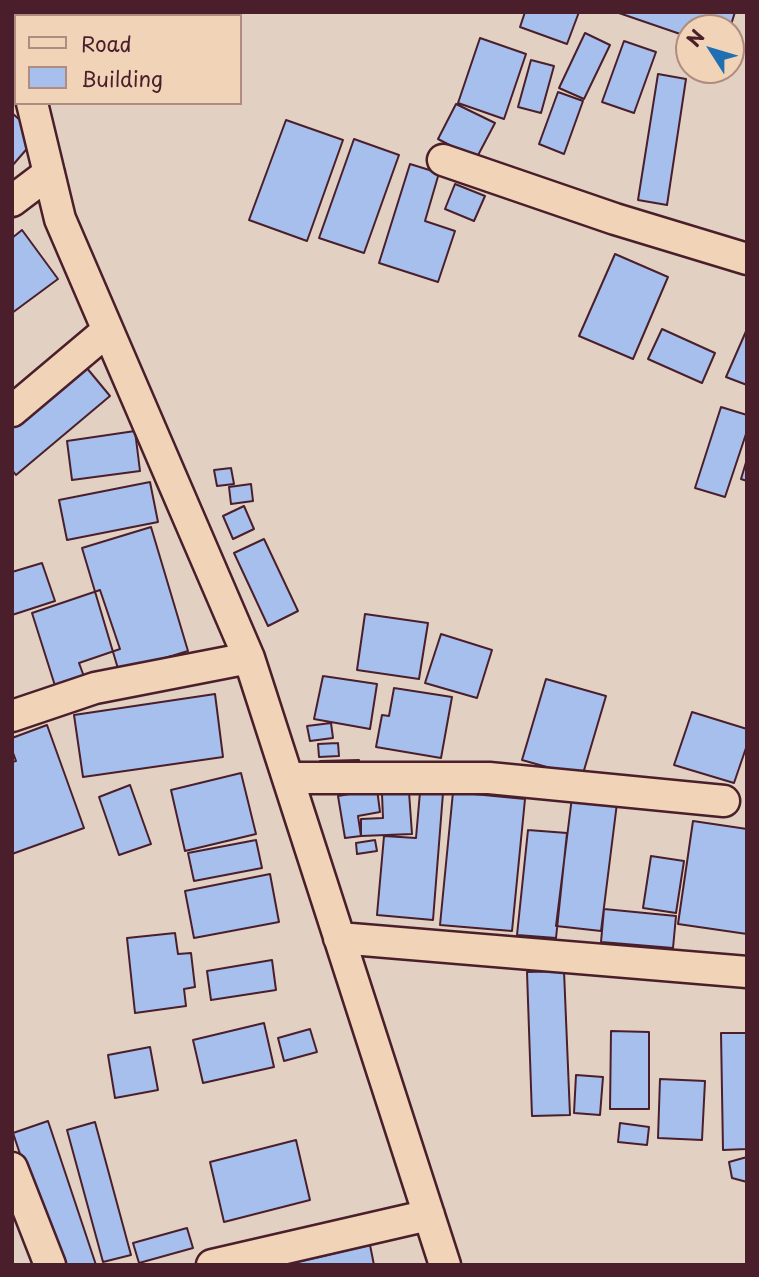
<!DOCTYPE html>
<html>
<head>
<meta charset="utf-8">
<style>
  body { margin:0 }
  #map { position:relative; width:759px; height:1277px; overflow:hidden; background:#e2d0c2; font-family:"Playpen Sans",sans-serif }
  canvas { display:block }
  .frame { position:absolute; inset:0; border:14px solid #4a1f2b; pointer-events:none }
  .legend { position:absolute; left:14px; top:14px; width:228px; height:91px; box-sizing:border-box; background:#f1d4b7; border:2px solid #ae8c7f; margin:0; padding:9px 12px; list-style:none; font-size:21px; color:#4a1f2b }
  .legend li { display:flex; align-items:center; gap:14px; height:35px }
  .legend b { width:35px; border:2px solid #ae8c7f }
  .north { position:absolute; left:675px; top:14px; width:70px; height:70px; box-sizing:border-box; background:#f1d4b7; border:2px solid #ae8c7f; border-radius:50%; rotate:307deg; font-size:19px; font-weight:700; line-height:28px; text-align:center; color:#4a1f2b }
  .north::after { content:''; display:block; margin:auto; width:24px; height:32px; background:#1f6fb2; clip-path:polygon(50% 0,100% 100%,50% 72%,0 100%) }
</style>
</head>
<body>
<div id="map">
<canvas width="759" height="1277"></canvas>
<div class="frame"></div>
<ul class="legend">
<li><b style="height:9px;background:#f1d4b7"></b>Road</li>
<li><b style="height:19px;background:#a7bfed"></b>Building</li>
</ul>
<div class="north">N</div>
</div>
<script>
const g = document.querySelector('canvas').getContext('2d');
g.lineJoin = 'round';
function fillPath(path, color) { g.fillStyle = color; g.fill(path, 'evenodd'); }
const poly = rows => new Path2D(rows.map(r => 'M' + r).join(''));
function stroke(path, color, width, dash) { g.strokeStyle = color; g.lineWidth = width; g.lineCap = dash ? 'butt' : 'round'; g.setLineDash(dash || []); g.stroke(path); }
const building = poly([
  [103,12,126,12,125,16,111,16,103,12],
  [525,12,579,12,567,44,520,27,525,12],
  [616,12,735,12,730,28,689,28,689,37,616,12],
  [585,33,610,45,584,99,559,88,585,33],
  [480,38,526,54,504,119,458,103,480,38],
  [624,41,656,52,634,113,602,102,624,41],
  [531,60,554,66,541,113,518,107,531,60],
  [658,74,686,79,667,205,638,200,658,74],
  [558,92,583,101,564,154,539,144,558,92],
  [456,104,495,123,476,159,438,139,456,104],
  [12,113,38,136,12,166,12,113],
  [286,120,343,140,307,241,249,220,286,120],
  [354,139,399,155,364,253,319,238,354,139],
  [410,164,439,173,425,221,455,231,438,282,379,263,410,164],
  [455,184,485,196,474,221,445,209,455,184],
  [22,230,58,279,12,313,12,238,22,230],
  [615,254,668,277,633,359,579,336,615,254],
  [662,329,715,353,702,383,648,359,662,329],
  [747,329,747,385,726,377,747,329],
  [86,367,110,396,16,475,12,470,12,428,86,367],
  [721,407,747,415,747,431,725,497,695,488,721,407],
  [135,431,140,471,72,480,67,441,135,431],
  [747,459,747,481,741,479,747,459],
  [231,468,234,484,217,486,214,470,231,468],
  [150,482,158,522,67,540,59,500,150,482],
  [251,484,253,501,231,504,229,487,251,484],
  [244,506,254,529,233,539,223,516,244,506],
  [151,527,188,651,119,672,82,548,151,527],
  [264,539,298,611,268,626,234,553,264,539],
  [42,563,55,601,12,615,12,572,42,563],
  [100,590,120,649,79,663,86,682,57,692,32,613,100,590],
  [365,614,428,623,419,679,357,670,365,614],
  [441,634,492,650,477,698,425,683,441,634],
  [323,676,377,684,370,729,314,719,323,676],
  [546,679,606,696,582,777,522,760,546,679],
  [394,688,452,697,441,758,376,747,382,715,389,716,394,688],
  [215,694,223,757,83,777,74,715,215,694],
  [692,712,747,729,747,745,734,783,674,765,692,712],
  [331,723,333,738,310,741,307,726,331,723],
  [47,725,84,828,12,854,12,762,16,761,12,750,12,738,47,725],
  [338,743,339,756,319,757,318,744,338,743],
  [359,760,359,771,320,772,320,761,359,760],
  [241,773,256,834,185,851,171,790,241,773],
  [130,785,151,844,119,855,99,797,130,785],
  [377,789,380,812,358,816,361,836,345,838,338,796,377,789],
  [409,792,412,834,361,836,361,819,383,818,382,794,409,792],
  [420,792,443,793,433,920,377,915,384,836,416,838,420,792],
  [453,792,525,799,512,931,440,925,453,792],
  [572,797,617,803,601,931,556,926,572,797],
  [693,821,747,829,747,934,678,924,693,821],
  [528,830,567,833,556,938,517,935,528,830],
  [256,840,262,868,194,881,188,853,256,840],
  [375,840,377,851,357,854,356,843,375,840],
  [651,856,684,861,676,913,643,908,651,856],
  [270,874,279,922,194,938,185,891,270,874],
  [604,909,676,916,673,948,601,942,604,909],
  [175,933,178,954,191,953,195,987,184,989,186,1006,135,1013,127,938,175,933],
  [272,960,276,990,211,1000,207,971,272,960],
  [564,971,570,1115,532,1116,527,972,564,971],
  [264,1023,274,1067,203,1083,193,1040,264,1023],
  [310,1029,317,1052,284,1061,278,1038,310,1029],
  [611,1031,649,1032,649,1109,610,1109,611,1031],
  [721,1033,747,1033,747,1149,723,1150,721,1033],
  [150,1047,158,1090,115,1098,108,1055,150,1047],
  [576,1075,603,1077,600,1115,574,1113,576,1075],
  [660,1079,705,1081,702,1140,658,1138,660,1079],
  [48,1121,96,1265,57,1265,13,1133,48,1121],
  [95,1122,131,1255,103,1262,67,1130,95,1122],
  [620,1123,649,1127,647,1145,618,1142,620,1123],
  [296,1140,310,1200,224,1222,210,1162,296,1140],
  [747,1157,747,1182,732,1178,729,1162,747,1157],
  [187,1228,193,1248,139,1263,133,1243,187,1228],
  [370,1245,374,1265,284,1265,370,1245]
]);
fillPath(building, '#a7bfed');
stroke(building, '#4a1f2b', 2);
const street = poly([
  [12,27,16,41],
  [32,103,60,219,249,658,445,1265],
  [443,160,615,219,747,259],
  [12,201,49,173],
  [12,411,107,331],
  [12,716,95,688,249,658],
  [288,778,489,778,724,801],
  [339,938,747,972],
  [12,1168,50,1265],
  [212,1265,429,1215]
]);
stroke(street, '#4a1f2b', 35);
stroke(street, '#f1d4b7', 30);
</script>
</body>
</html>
